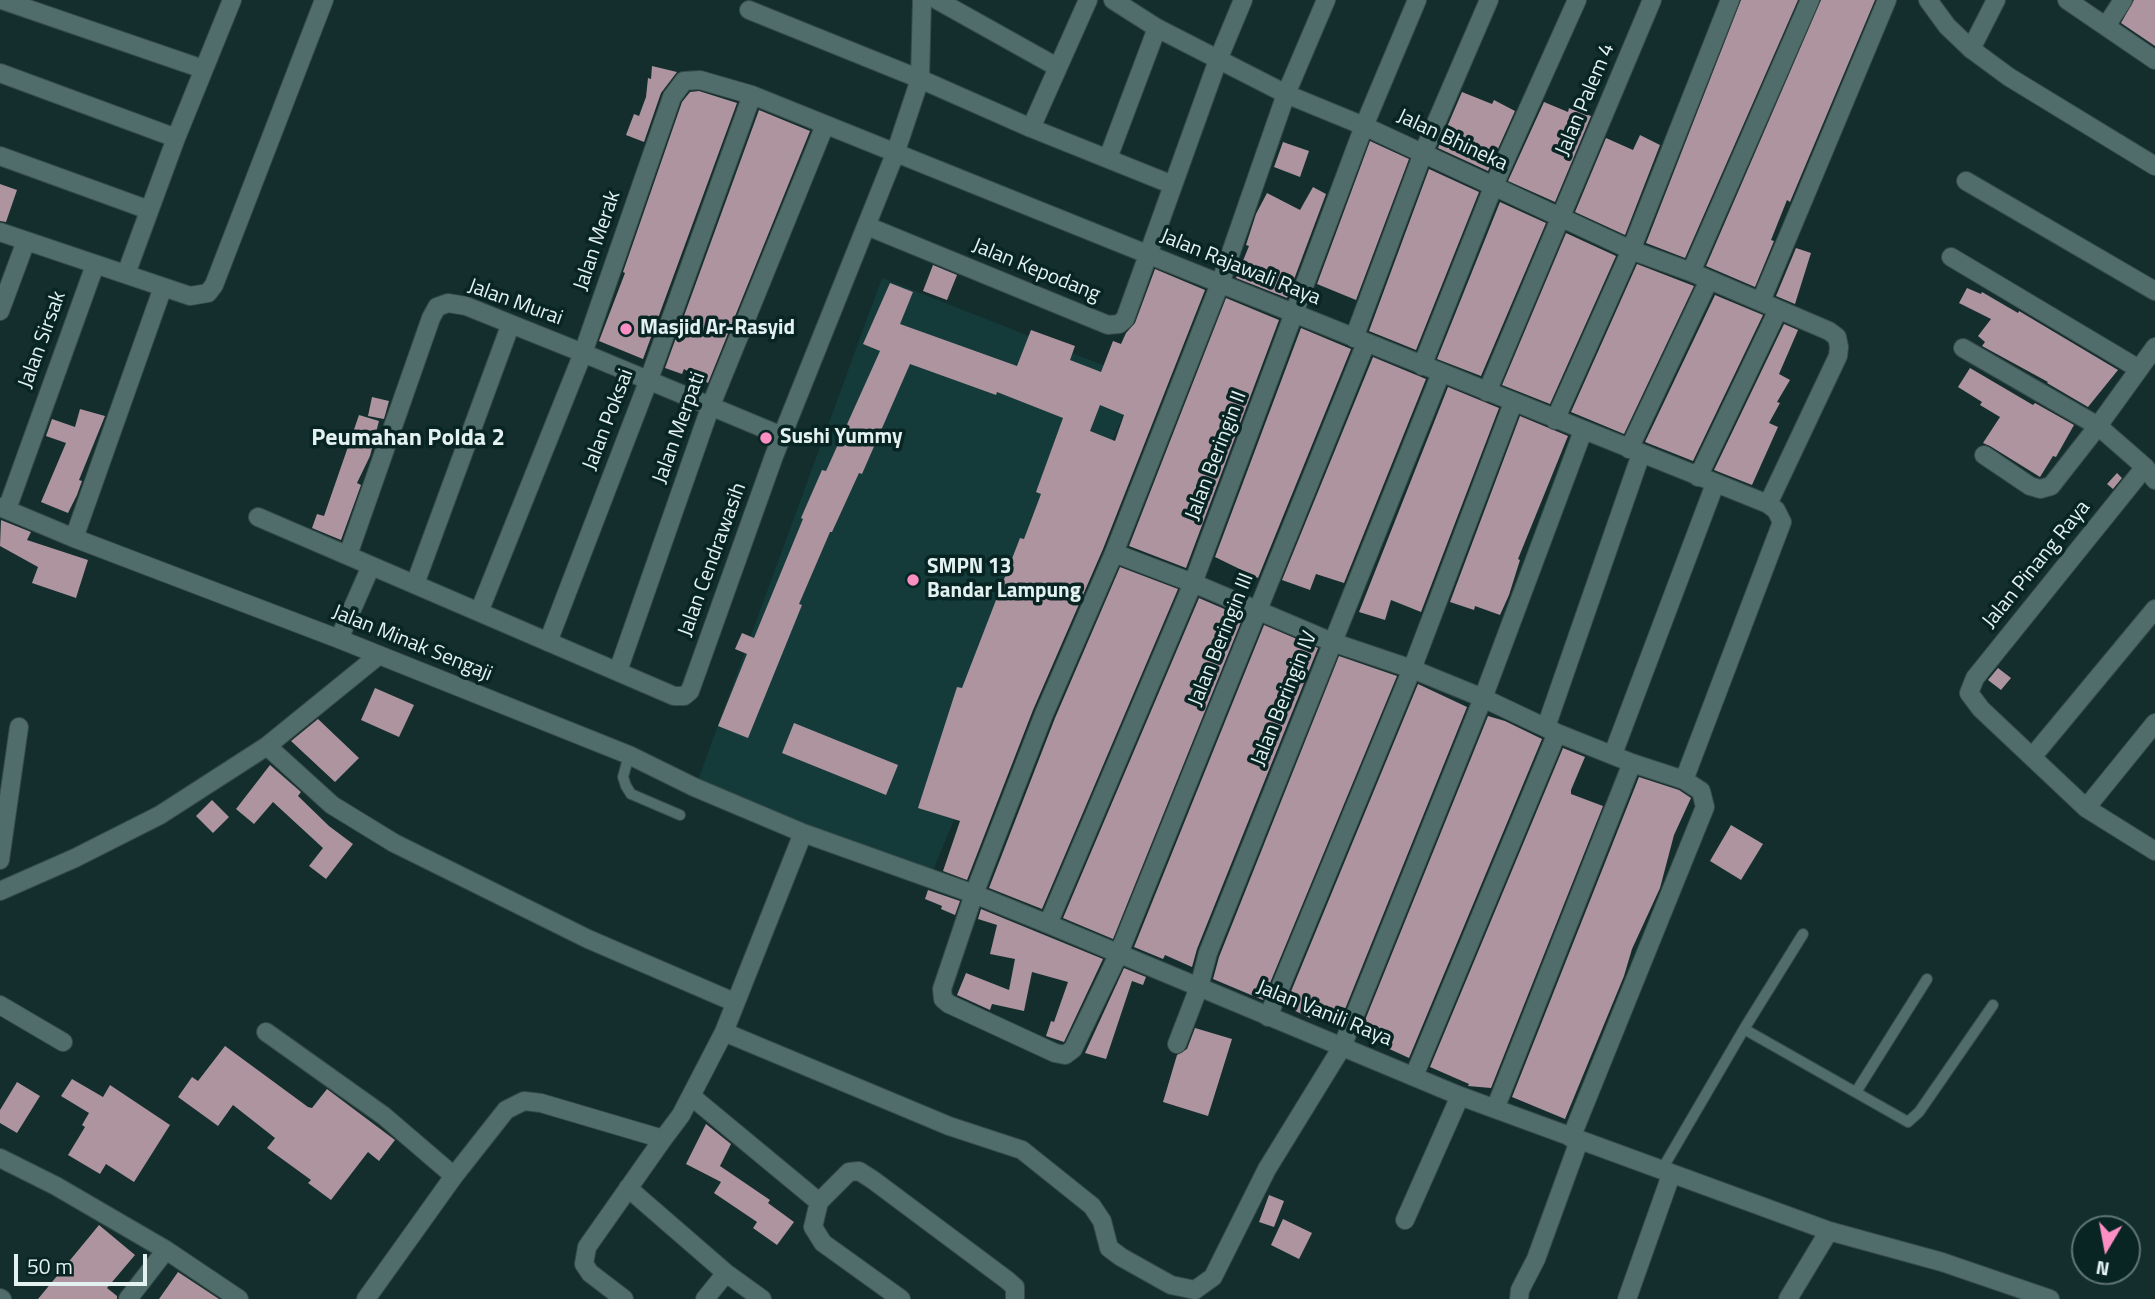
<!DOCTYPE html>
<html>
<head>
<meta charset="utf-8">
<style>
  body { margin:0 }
  #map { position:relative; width:2155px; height:1299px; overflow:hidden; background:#132e2d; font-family:"Titillium Web",sans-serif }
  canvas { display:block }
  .north { position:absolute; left:2071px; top:1215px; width:70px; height:70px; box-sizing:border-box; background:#082423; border:2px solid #607675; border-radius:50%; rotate:190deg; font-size:19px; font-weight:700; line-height:28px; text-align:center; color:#e3f2f1 }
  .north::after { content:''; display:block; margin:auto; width:24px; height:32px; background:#fb8fc4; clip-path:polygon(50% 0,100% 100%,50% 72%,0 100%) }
  .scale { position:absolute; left:14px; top:1254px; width:133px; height:32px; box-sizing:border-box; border:4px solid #e3f2f1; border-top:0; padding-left:9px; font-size:21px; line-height:24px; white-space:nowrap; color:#e3f2f1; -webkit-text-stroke:5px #082423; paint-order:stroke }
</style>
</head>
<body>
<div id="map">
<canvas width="2155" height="1299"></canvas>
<div class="north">N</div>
<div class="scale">50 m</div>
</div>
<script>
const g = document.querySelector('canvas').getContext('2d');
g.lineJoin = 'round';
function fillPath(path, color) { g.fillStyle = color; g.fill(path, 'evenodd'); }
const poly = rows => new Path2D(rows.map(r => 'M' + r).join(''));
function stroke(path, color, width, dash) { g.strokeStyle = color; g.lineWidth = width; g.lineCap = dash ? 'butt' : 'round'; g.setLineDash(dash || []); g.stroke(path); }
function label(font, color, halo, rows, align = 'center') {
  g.font = font + ' "Titillium Web",sans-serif'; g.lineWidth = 7; g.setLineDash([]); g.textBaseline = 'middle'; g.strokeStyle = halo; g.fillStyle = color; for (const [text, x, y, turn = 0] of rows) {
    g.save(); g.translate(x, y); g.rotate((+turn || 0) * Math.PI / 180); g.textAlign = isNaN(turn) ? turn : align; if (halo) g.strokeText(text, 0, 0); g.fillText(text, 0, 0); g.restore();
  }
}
fillPath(poly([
  [882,278,1138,379,931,875,698,780]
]), '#143b3a');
fillPath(poly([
  [1741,0,1798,0,1685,258,1646,243],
  [1821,0,1875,0,1790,202,1787,200,1771,240,1774,241,1755,287,1706,266],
  [2134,0,2155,0,2155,46,2121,23],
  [652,66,677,72,661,93,644,142,626,135,634,114,639,116,646,97,648,78,651,79],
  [699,91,737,103,643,359,599,341,625,273,623,272,682,102,690,92],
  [1462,92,1492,104,1494,100,1515,111,1488,171,1438,148],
  [1544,102,1568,112,1569,108,1591,116,1555,202,1508,181],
  [759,110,810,131,708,383,684,369,682,374,665,368],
  [1640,135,1660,145,1625,235,1575,212,1606,138,1633,150],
  [1370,141,1409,159,1356,300,1317,284],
  [1283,142,1309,151,1300,177,1274,167],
  [1429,169,1479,192,1416,350,1369,331],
  [0,184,17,190,6,222,0,221],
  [1313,187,1326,194,1287,298,1236,278,1249,246,1246,245,1256,214,1267,193,1300,210],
  [1500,202,1546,223,1481,376,1437,359],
  [1566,233,1616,256,1550,404,1502,385],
  [1796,248,1811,253,1795,304,1776,296],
  [1637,264,1694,286,1624,434,1571,412],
  [933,265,957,275,947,300,923,291],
  [1155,269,1205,290,1103,549,1033,710,967,880,943,871,960,821,918,808,957,687,962,688,1020,538,1024,539,1041,494,1036,492,1063,418,997,392,996,395,910,364,862,474,859,473,832,532,830,532,799,604,802,605,748,738,718,726,747,654,735,649,742,633,754,638,803,519,801,518,822,470,826,471,880,351,863,344,890,283,913,292,900,324,1017,366,1031,330,1075,346,1070,360,1101,372,1113,341,1121,344,1126,333,1135,323],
  [1100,405,1124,415,1115,441,1090,431],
  [1967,288,1981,294,1982,292,2018,313,2019,311,2118,370,2088,407,2047,383,2048,382,1982,346,1985,342,1978,336,1991,319,1959,303],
  [1715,295,1763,315,1693,461,1645,442],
  [1226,298,1279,320,1186,568,1129,546],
  [1784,324,1798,330,1779,374,1790,380,1777,402,1780,403,1769,423,1778,427,1752,485,1714,470],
  [1301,328,1351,349,1258,578,1215,557],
  [1373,357,1426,379,1344,583,1316,574,1310,590,1282,580],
  [1970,368,2033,405,2035,403,2074,425,2056,457,2053,456,2040,477,1990,446,1983,443,2000,417,1980,405,1982,402,1958,387],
  [1448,387,1499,408,1421,612,1391,600,1385,620,1359,612],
  [372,397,389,401,384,419,368,416],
  [80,409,105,416,79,480,82,481,77,495,68,513,41,502,66,443,46,436,52,419,75,427],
  [359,415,379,421,370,456,357,483,361,485,341,540,312,528,317,514,324,516],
  [1520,416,1568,436,1518,559,1520,560,1509,595,1500,615,1475,606,1474,610,1450,602],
  [2117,473,2122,478,2113,489,2107,484],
  [1,520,31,532,27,540,88,560,76,598,32,583,38,567,0,546],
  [1120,567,1178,589,1042,909,989,888,1055,718],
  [1199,598,1243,617,1113,939,1063,918],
  [1264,625,1318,648,1197,949,1192,967,1165,955,1163,959,1134,947],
  [1339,656,1397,676,1263,1000,1213,979,1219,957],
  [1998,668,2011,678,2001,690,1988,680],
  [1418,684,1467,707,1339,1024,1312,1013,1310,1018,1285,1006],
  [375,688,414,705,399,737,361,720],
  [1488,716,1505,721,1542,739,1409,1058,1359,1035],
  [318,719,359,758,335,782,291,741],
  [794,723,898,765,886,795,782,753],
  [1563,748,1585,757,1571,790,1571,794,1603,806,1491,1088,1468,1086,1469,1084,1430,1067],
  [270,765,301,792,298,796,329,826,353,844,326,879,309,866,323,848,273,802,254,824,236,809],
  [1639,777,1679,790,1691,798,1674,835,1660,888,1632,949,1624,976,1565,1119,1512,1097],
  [212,800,229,817,213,833,196,816],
  [1731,825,1763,844,1741,880,1710,861],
  [928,890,960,901,955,915,941,909,942,906,925,899],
  [981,909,1103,959,1064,1042,1046,1036,1051,1021,1054,1022,1068,982,1032,972,1024,1011,992,1004,990,1010,957,995,966,973,1009,990,1015,959,990,954,997,925,978,919],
  [1124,968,1146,977,1143,985,1132,981,1106,1059,1085,1053],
  [1195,1028,1232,1039,1208,1116,1163,1102,1177,1055,1187,1049],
  [225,1046,308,1107,312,1108,327,1089,395,1140,379,1161,368,1152,331,1200,308,1183,311,1180,267,1148,275,1138,233,1105,218,1126,178,1097,192,1077,198,1081],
  [72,1079,103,1097,110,1085,170,1125,134,1182,106,1164,100,1174,68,1155,85,1127,82,1125,89,1113,61,1096],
  [17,1082,40,1096,17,1133,0,1123,0,1110],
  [706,1124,731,1144,720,1166,770,1200,768,1203,794,1222,777,1245,753,1228,757,1222,714,1193,721,1182,686,1164],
  [1269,1195,1284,1201,1274,1227,1259,1222],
  [1283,1219,1312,1233,1299,1259,1271,1245],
  [99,1225,135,1255,107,1288,117,1296,117,1299,38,1299],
  [178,1272,219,1299,159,1299]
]), '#ad949f');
const lane = poly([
  [629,755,623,777,626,786,631,794,680,815],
  [1744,1029,1908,1122,1919,1112,1993,1005],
  [1856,1092,1927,979],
  [1661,1171,1744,1029,1803,934]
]);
const street = poly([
  [2,0,203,69],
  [937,0,1057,67],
  [1113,0,1157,28,1286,94,1364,126,1631,250,1691,272,1829,331,1837,337,1839,347,1838,356,1768,504],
  [1326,0,1286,94,1221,281,1114,553,1044,714,974,894,942,989,943,999,949,1004,1055,1053,1065,1055,1073,1049,1119,953,1366,343],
  [2067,0,2155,60],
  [749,10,920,79,1031,128,1173,185],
  [2106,26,2123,0],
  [1971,49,1996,0],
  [0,73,176,138],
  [1031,128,1088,0],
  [0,156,149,210],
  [1108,158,1157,28],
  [1966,181,2155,291],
  [867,226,1108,325,1119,324,1125,319,1218,60,1243,0],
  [0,232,190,296,208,293,214,285,324,0],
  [1951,257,2139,369],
  [1691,272,1810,0],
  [126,274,176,138,232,0],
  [1761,301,1887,0],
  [0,311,26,241],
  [1354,338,1423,153,1489,0],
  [2155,347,2098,426,2145,467,2155,480],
  [1963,348,2098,426,2051,486,2040,489,2030,486,1984,455],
  [1422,366,1494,185,1577,0],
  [1487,392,1652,0],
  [1555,420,1631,250,1730,0],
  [1629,449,1709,280],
  [2145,467,1975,678,1969,693,1981,709,2086,808,2155,851],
  [1698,477,1778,310],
  [0,507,74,538,339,639,629,755,694,787,803,833,974,894,1048,924,1460,1096,1829,1231,1942,1262,2050,1299],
  [7,509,95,265],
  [258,517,674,696,684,696,690,691,774,456,895,154,920,79,922,0],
  [74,538,163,287],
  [1114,553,1193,583,1332,642,1412,669,1483,698,1557,733,1632,763,1684,780,1701,791,1705,807,1571,1138],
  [348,555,431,318,437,307,448,303,466,306,583,353,782,436],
  [415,584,510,326],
  [479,612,583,353,672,97,684,81,700,80,752,95,1768,504,1776,510,1782,522,1684,780],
  [339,639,371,566],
  [548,642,648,382,752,95],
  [618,671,711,405,825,125],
  [1546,727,1641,454],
  [267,746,332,805,394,843,588,939,734,1002],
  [1613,754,1715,484],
  [2033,756,2155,609],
  [2086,808,2155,723],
  [0,860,19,727],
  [0,891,75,858,160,815,267,746,379,655],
  [1048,924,1193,583,1364,126,1417,0],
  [0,1005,63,1042],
  [1268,1017,1412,669,1513,403],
  [266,1032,384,1116,454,1176],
  [724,1032,949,1126,1022,1150,1092,1206,1102,1221,1109,1248,1121,1257,1171,1285,1195,1290,1213,1277,1267,1169,1342,1047,1483,698,1583,431],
  [1177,1044,1199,987,1208,953,1441,373],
  [1414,1076,1557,733],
  [691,1096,819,1202],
  [1495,1109,1632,763],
  [0,1158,56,1186,166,1250,239,1299],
  [628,1188,726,1273,762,1299],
  [1405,1220,1460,1096],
  [0,1298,2,1299],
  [128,1299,166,1250],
  [366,1299,454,1176,506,1110,524,1101,541,1103,663,1139,681,1115,724,1032,803,833],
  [624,1299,590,1273,584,1264,587,1247,663,1139],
  [705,1299,726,1273],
  [901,1299,823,1243,813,1227,819,1202,849,1172,859,1171,873,1180,1007,1280,1015,1287,1015,1299],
  [1519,1299,1520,1290,1536,1259,1579,1141],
  [1627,1299,1671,1175],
  [1788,1299,1829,1231]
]);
const secondary = poly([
  [1928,0,1947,26,1971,49,2009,77,2155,166]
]);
stroke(lane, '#364b4a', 12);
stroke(street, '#364b4a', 20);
stroke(secondary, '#364b4a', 20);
stroke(lane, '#506d6b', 10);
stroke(street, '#506d6b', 18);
stroke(secondary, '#506d6b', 18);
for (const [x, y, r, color] of [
  [626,329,7,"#fb8fc4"],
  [766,438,7,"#fb8fc4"],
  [913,580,7,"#fb8fc4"]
]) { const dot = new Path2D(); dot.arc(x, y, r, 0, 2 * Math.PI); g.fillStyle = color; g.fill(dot); stroke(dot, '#082423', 2.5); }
label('21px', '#e3f2f1', '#082423', [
  ["Jalan Palem 4",1586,100,-67],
  ["Jalan Bhineka",1452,141,25],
  ["Jalan Merak",598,241,-71],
  ["Jalan Rajawali Raya",1240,268,22],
  ["Jalan Kepodang",1036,271,22],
  ["Jalan Murai",515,303,20],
  ["Jalan Sirsak",43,340,-70],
  ["Jalan Poksai",609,420,-69],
  ["Jalan Merpati",680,428,-70],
  ["Jalan Beringin II",1217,456,-69],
  ["Jalan Cendrawasih",713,560,-70],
  ["Jalan Pinang Raya",2037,565,-51],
  ["Jalan Beringin III",1222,640,-68],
  ["Jalan Minak Sengaji",412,644,22],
  ["Jalan Beringin IV",1285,699,-68],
  ["Jalan Vanili Raya",1324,1014,22]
]);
label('bold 21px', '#e3f2f1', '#082423', [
  ["Masjid Ar-Rasyid",640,329],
  ["Sushi Yummy",780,438],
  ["SMPN 13",927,568],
  ["Bandar Lampung",927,592]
], 'left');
label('bold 24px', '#e3f2f1', '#082423', [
  ["Peumahan Polda 2",408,439]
]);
</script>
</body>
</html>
